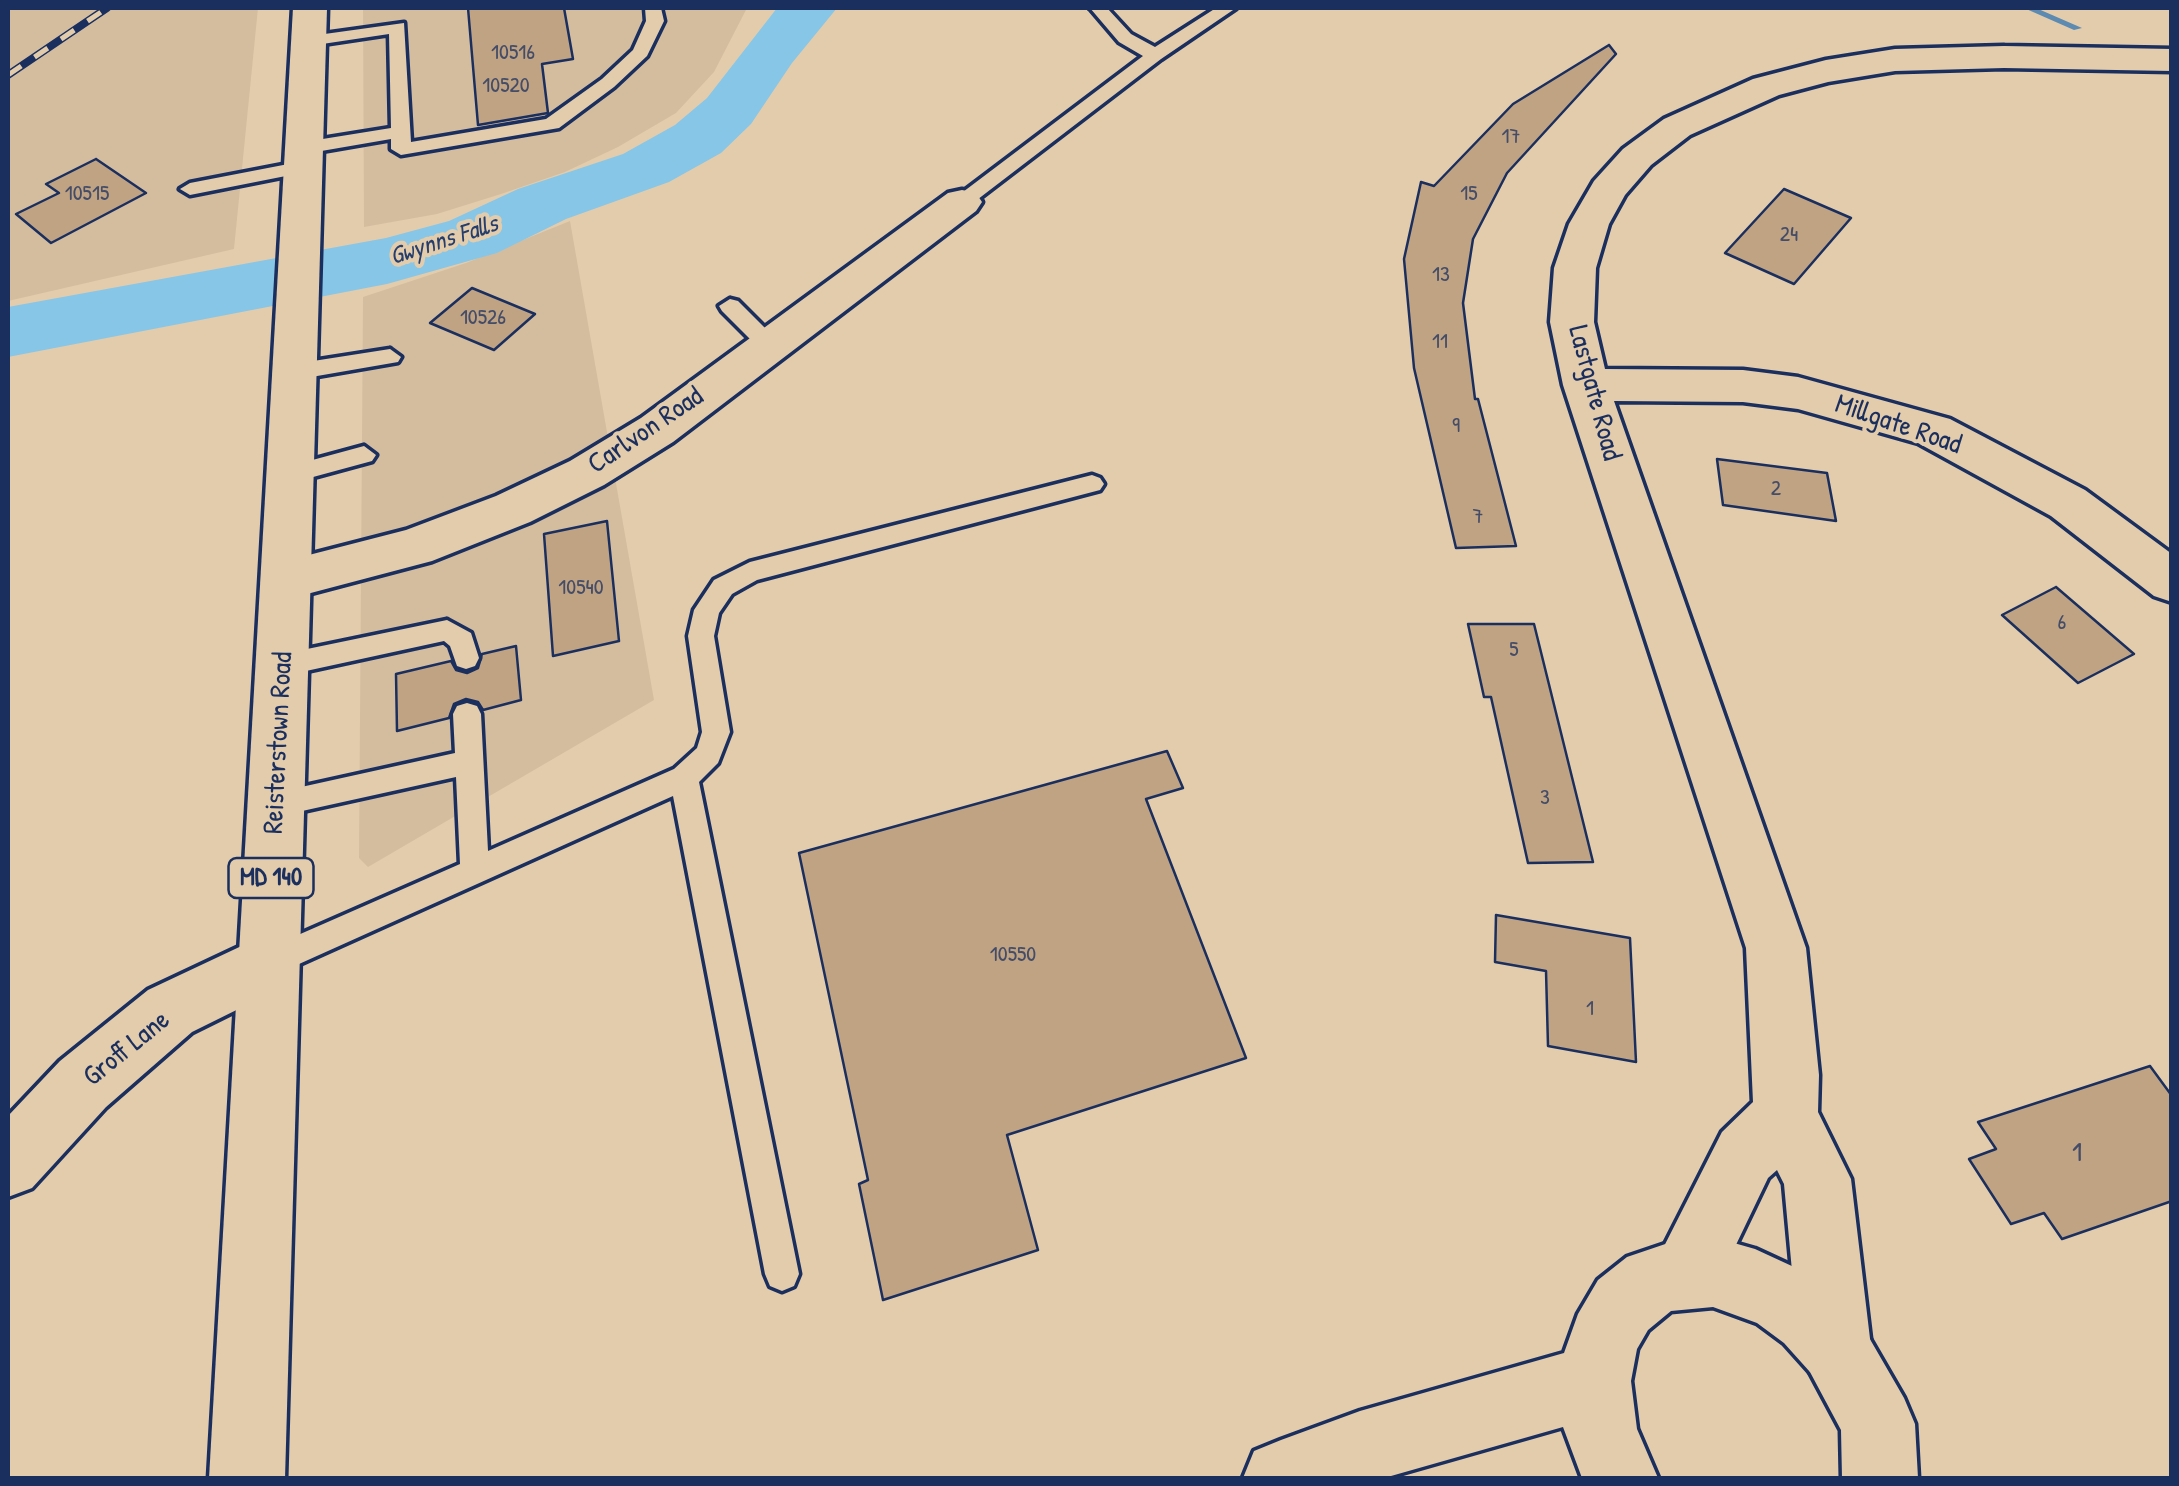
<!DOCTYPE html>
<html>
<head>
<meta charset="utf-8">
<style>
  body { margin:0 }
  #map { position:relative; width:2179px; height:1486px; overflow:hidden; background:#e3ccac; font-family:"Patrick Hand",sans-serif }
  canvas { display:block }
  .frame { position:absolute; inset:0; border:10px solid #1b2f5e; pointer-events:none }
</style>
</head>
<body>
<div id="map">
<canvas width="2179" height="1486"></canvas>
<div class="frame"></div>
</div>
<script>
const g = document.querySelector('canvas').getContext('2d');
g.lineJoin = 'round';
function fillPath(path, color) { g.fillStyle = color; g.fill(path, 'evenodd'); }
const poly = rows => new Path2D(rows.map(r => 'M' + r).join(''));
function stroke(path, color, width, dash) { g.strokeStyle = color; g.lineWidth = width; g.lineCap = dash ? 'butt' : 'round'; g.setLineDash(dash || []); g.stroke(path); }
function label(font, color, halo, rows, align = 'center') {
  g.font = font + ' "Patrick Hand",sans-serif'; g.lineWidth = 8; g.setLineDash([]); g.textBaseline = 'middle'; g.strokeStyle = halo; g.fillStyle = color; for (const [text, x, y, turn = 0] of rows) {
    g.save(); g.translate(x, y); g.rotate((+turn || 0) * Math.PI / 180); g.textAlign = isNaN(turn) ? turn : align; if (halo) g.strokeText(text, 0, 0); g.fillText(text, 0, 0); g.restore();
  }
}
fillPath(poly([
  [8,8,258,8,234,249,8,301],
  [363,8,747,8,714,72,676,113,618,147,565,172,501,194,437,214,364,227],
  [570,221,654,700,368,867,359,858,363,297,466,263]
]), '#d4bd9f');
fillPath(poly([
  [2024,8,2036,8,2082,28,2074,30,2024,8]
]), '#5c8ab0');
fillPath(poly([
  [777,8,837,8,792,63,751,124,721,153,669,182,566,219,497,253,387,284,8,357,8,307,386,238,449,221,518,189,623,154,675,125,707,98,777,8]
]), '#87c6e7');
const building = poly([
  [468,8,564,8,573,59,542,64,548,113,478,125,468,8],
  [1609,45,1616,54,1507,173,1473,239,1463,303,1475,399,1478,399,1516,546,1456,548,1414,368,1404,259,1421,182,1434,186,1513,104,1609,45],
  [96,159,146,193,51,243,16,214,59,193,46,184,96,159],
  [1784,189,1851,218,1794,284,1725,253,1784,189],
  [472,288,535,314,494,350,430,323,472,288],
  [1717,459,1827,473,1836,521,1723,505,1717,459],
  [607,521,619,641,553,656,544,534,607,521],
  [2056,587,2134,654,2078,683,2002,615,2056,587],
  [1468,624,1534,624,1593,862,1528,863,1491,697,1484,697,1468,624],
  [516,646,521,700,483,710,478,702,466,699,454,704,449,718,397,731,396,674,451,661,456,670,467,673,478,668,482,654,516,646],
  [1167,751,1183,788,1146,799,1246,1058,1007,1135,1038,1250,883,1300,859,1184,868,1180,799,853,1167,751],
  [1496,915,1630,938,1636,1062,1548,1046,1546,971,1495,962,1496,915],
  [2150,1066,2172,1096,2172,1201,2062,1239,2044,1213,2011,1224,1969,1159,1996,1149,1978,1122,2150,1066]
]);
fillPath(building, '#c0a383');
stroke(building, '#1b2f5e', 2.5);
const lane = poly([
  [645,8,661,8,664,21,647,56,614,87,559,128,401,155,391,149,391,139,304,154,294,148,304,142,391,128,389,34,309,46,300,41,303,37,404,23,411,142,546,119,602,79,633,50,646,21,645,8],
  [1090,8,1107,8,1131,34,1155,47,1216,8,1236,8,1161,59,969,206,955,206,955,198,1143,56,1119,42,1090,8],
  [304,161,311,163,311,171,190,195,180,189,190,183,304,161],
  [730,299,738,301,776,339,779,344,776,349,760,349,722,311,719,306,730,299],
  [390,349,401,357,398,362,294,380,283,372,294,364,390,349],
  [364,446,376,455,372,461,291,483,279,474,283,468,364,446],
  [1092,475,1100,478,1104,484,1100,490,757,580,732,594,719,613,714,636,730,732,718,763,699,782,799,1274,794,1286,782,1291,770,1286,765,1274,673,796,279,973,268,978,257,973,253,963,257,953,460,864,456,777,275,817,265,813,261,804,265,795,455,753,453,714,457,706,467,703,477,706,481,714,488,851,674,769,697,748,702,732,688,636,694,610,714,580,750,562,1092,475],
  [447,620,471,633,479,658,475,666,466,669,457,666,450,646,444,641,283,676,274,673,270,665,274,657,283,654,447,620]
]);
const street = poly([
  [2004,46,2172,49,2172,71,2004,68,1895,71,1828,82,1779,95,1690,135,1651,165,1625,195,1609,224,1596,268,1594,322,1605,369,1743,370,1798,377,1950,419,2085,490,2172,554,2172,602,2154,596,2051,516,1918,443,1798,409,1743,402,1614,401,1806,948,1819,1075,1818,1112,1851,1179,1871,1347,1860,1372,1835,1383,1810,1372,1799,1347,1784,1184,1777,1170,1768,1178,1711,1297,1686,1307,1661,1297,1651,1272,1722,1132,1753,1102,1746,948,1563,385,1550,322,1554,268,1569,224,1594,181,1623,149,1664,119,1753,79,1826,60,1895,49,2004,46],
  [962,190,976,193,982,202,976,211,673,442,604,485,530,522,432,561,288,599,270,593,263,579,270,565,406,530,496,496,570,461,641,418,948,193,962,190],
  [267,934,289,942,298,963,289,984,192,1032,106,1107,32,1188,8,1197,8,1116,60,1061,148,990,267,934]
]);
const secondary = poly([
  [1686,1237,1713,1237,1755,1249,1807,1273,1834,1293,1860,1322,1904,1398,1915,1424,1918,1478,1842,1478,1841,1430,1810,1372,1784,1343,1757,1323,1713,1307,1671,1311,1648,1330,1637,1349,1631,1381,1637,1429,1658,1478,1582,1478,1563,1427,1384,1478,1243,1478,1254,1451,1281,1440,1360,1411,1564,1353,1578,1314,1598,1280,1627,1257,1686,1237]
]);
const primary = poly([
  [293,8,327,8,285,1478,209,1478,293,8]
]);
stroke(lane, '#1b2f5e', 7);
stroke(street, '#1b2f5e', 7);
stroke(secondary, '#1b2f5e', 7);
stroke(primary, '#1b2f5e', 7);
fillPath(lane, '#e3ccac');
fillPath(street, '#e3ccac');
fillPath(secondary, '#e3ccac');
fillPath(primary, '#e3ccac');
const rail = poly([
  [8,75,107,8]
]);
stroke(rail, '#1b2f5e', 8);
stroke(rail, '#e3ccac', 5, [16]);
label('22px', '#444c67', null, [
  ["10516",513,53],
  ["10520",506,86],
  ["17",1511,137],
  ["10515",87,194],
  ["15",1469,194],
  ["24",1789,235],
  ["13",1441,275],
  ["10526",483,318],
  ["11",1440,342],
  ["9",1456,426],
  ["2",1776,489],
  ["7",1478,517],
  ["10540",581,588],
  ["6",2062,623],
  ["5",1514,650],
  ["3",1545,798],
  ["10550",1013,955],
  ["1",1590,1009]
]);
label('italic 25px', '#263e6c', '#e3ccac', [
  ["Gwynns Falls",444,241,-18]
]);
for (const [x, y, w] of [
  [271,878,85]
]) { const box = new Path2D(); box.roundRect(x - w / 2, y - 20, w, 40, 8); g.fillStyle = '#e3ccac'; g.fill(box); stroke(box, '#1b2f5e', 2.5); }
label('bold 25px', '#1b2f5e', null, [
  ["MD 140",271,878]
]);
label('28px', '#1b2f5e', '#e3ccac', [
  ["Lastgate Road",1594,393,75],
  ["Millgate Road",1898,425,19],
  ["Carlvon Road",646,431,-34],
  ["Reisterstown Road",279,743,-87],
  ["Groff Lane",127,1049,-39]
]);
label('28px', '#444c67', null, [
  ["1",2077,1154]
]);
</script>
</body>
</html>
